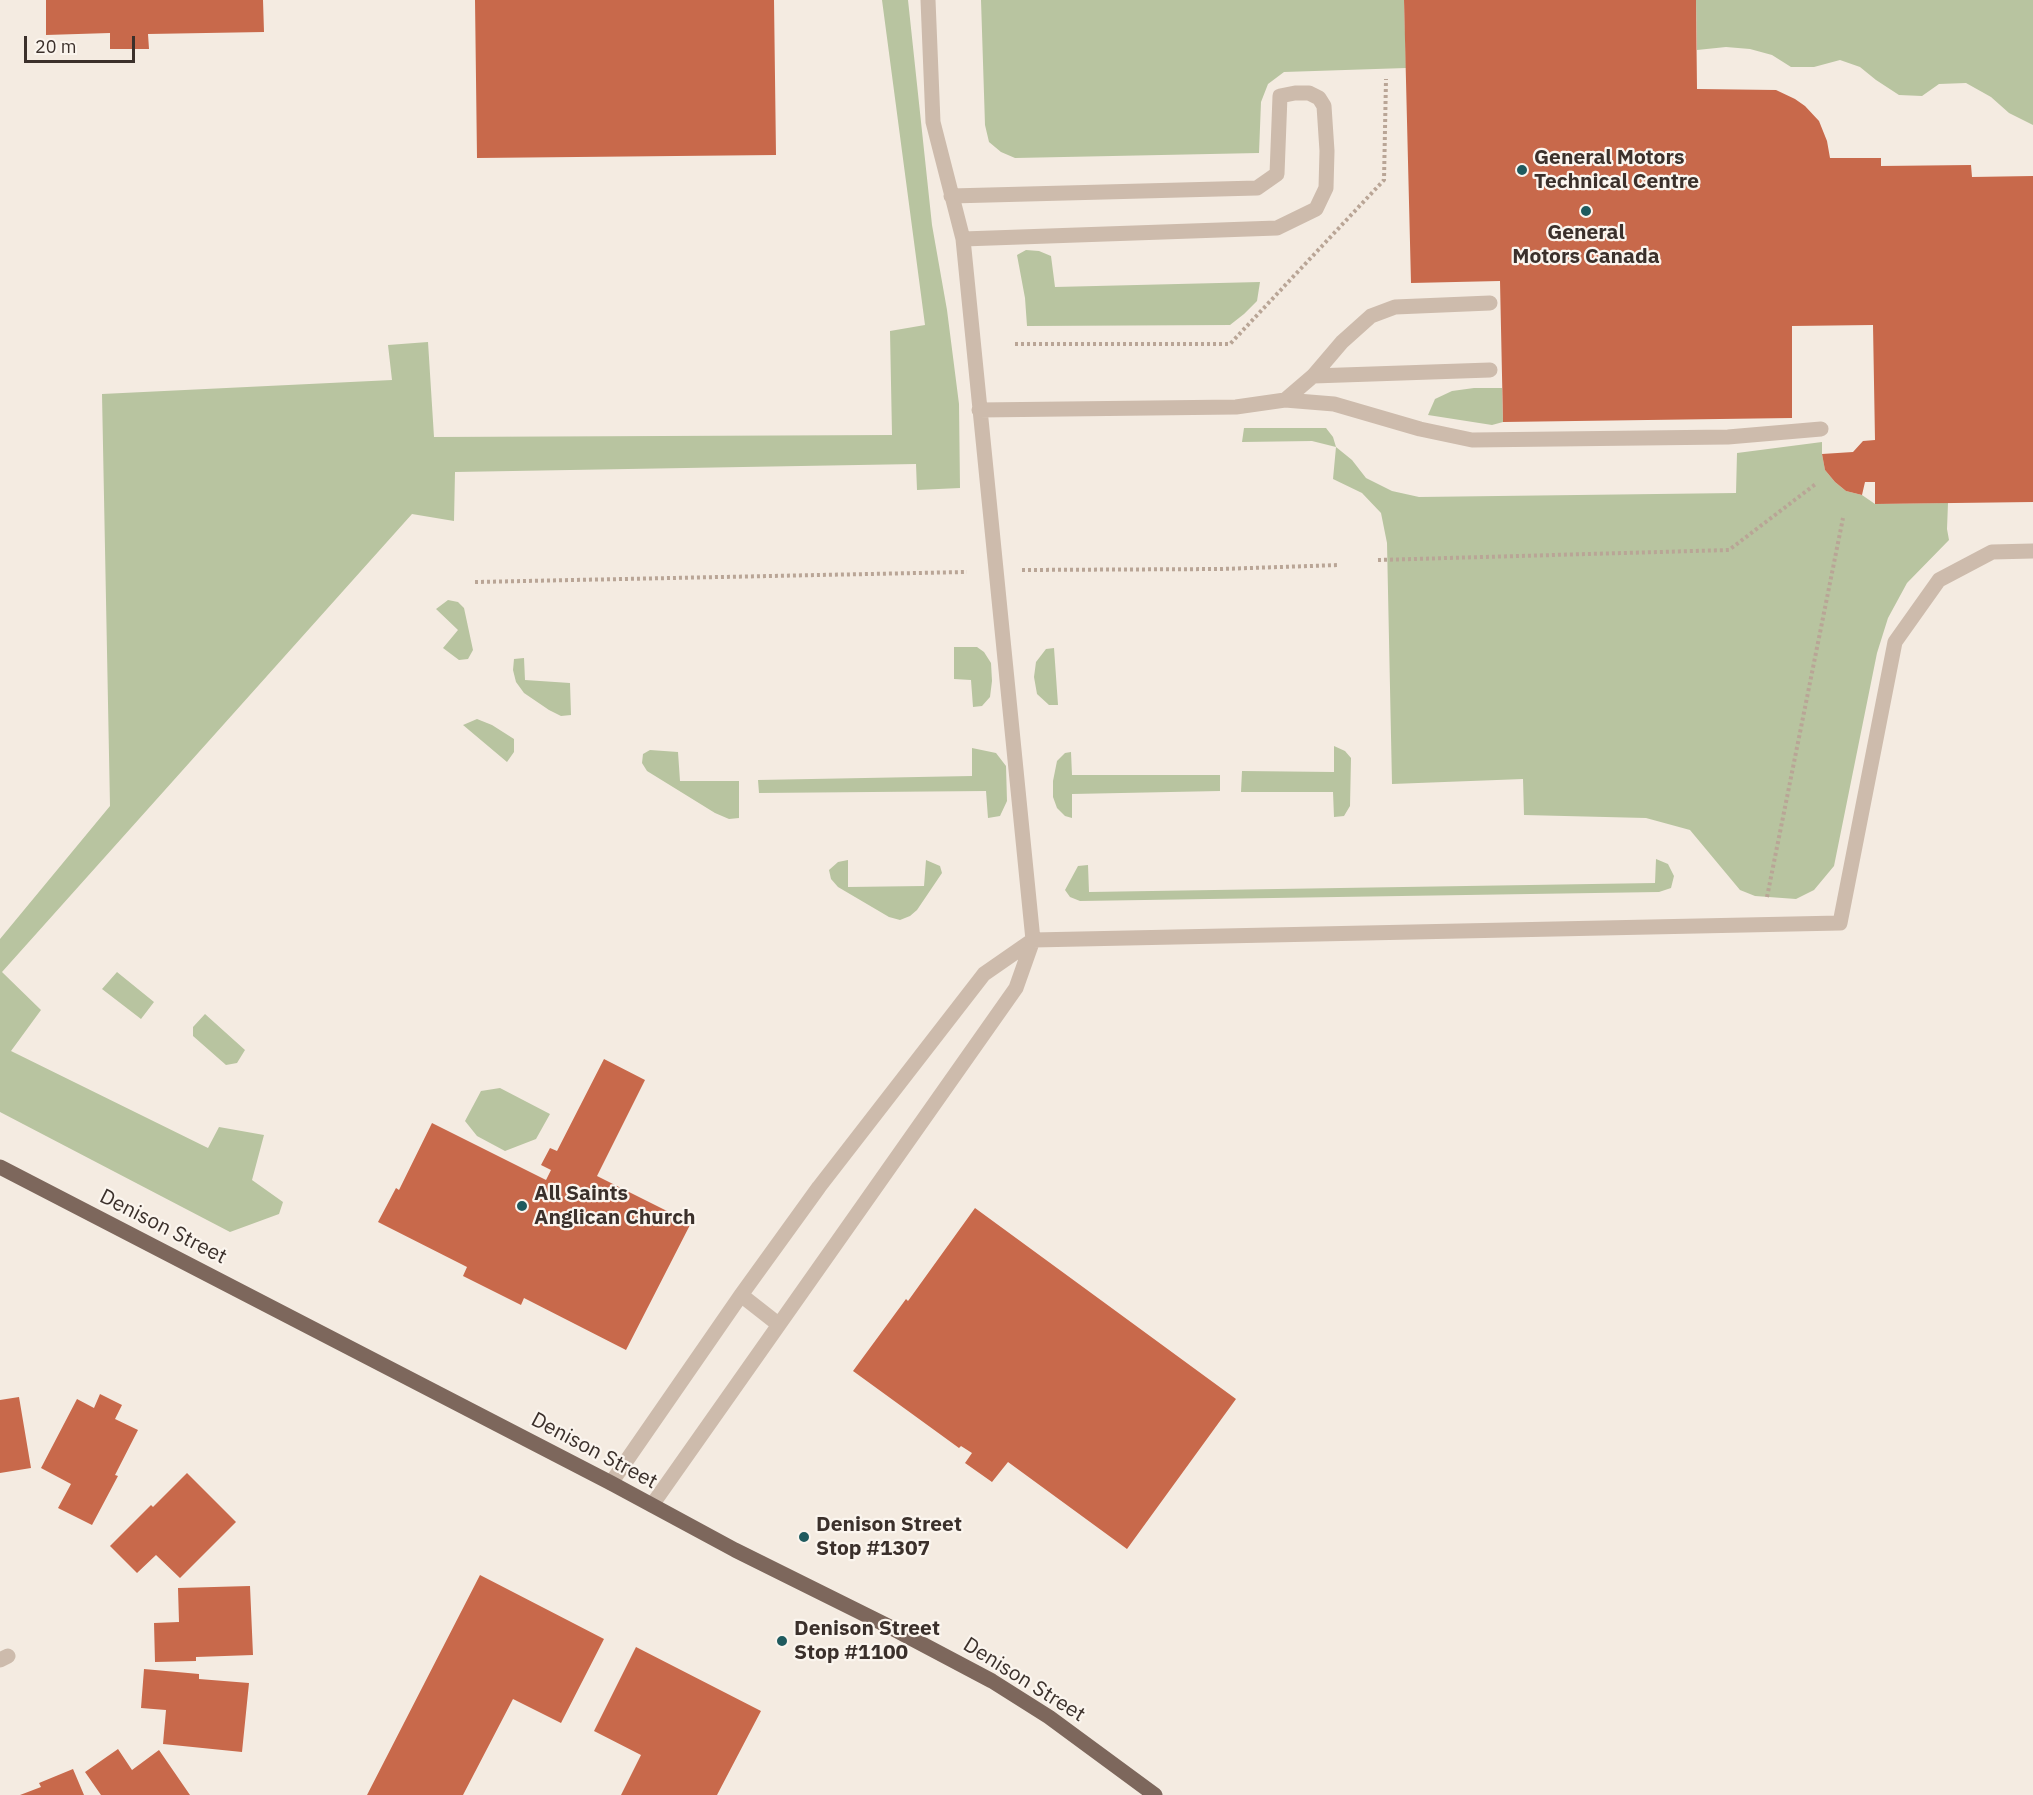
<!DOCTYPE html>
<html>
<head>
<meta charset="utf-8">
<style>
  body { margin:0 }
  #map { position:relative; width:2033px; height:1795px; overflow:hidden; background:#f4ebe1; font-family:"IBM Plex Sans",sans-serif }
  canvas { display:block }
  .scale { position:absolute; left:24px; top:36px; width:111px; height:27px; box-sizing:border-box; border:3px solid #3b302b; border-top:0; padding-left:8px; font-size:18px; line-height:21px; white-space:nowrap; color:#3b302b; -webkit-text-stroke:4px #fbf5ee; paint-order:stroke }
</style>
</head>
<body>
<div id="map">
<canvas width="2033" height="1795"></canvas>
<div class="scale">20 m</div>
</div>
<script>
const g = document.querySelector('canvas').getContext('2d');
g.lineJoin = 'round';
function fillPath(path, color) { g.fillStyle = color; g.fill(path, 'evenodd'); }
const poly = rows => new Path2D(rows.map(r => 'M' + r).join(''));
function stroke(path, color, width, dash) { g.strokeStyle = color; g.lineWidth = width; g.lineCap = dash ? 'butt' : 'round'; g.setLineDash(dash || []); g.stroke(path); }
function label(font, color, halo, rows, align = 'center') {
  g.font = font + ' "IBM Plex Sans",sans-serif'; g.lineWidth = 4.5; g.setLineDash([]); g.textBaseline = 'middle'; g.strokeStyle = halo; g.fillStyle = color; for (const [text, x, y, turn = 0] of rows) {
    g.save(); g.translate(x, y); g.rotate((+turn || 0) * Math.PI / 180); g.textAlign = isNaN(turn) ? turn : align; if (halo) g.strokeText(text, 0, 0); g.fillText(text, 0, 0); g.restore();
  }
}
fillPath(poly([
  [882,0,908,0,932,225,947,310,959,404,960,488,917,490,916,464,455,472,454,521,412,514,2,972,41,1010,11,1051,208,1148,219,1127,264,1135,252,1180,283,1202,279,1214,230,1232,0,1112,0,939,110,806,102,394,392,380,388,345,428,342,434,437,892,435,890,331,925,325],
  [981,0,1404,0,1406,68,1284,72,1268,84,1261,102,1259,153,1015,158,1001,152,989,142,985,125],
  [1696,0,2033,0,2033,125,2009,113,1991,97,1966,83,1939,84,1922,96,1899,95,1876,80,1860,67,1840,60,1814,67,1791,67,1772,55,1750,49,1726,47,1697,50],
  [1026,250,1039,251,1051,256,1055,287,1260,282,1257,301,1244,314,1230,325,1027,326,1025,298,1017,255],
  [1474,388,1502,388,1503,422,1492,425,1428,415,1435,399,1452,391],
  [1244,428,1326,428,1333,437,1336,447,1352,460,1366,478,1392,491,1419,497,1736,493,1737,453,1822,442,1822,454,1825,470,1835,482,1846,491,1862,495,1875,504,1948,503,1947,529,1949,540,1907,583,1888,618,1877,653,1834,866,1814,890,1796,899,1755,896,1740,890,1690,830,1646,818,1524,815,1523,779,1392,784,1387,543,1381,513,1362,493,1333,479,1336,447,1312,441,1242,442],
  [448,600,458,602,464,608,473,650,468,659,459,660,443,648,458,630,436,609],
  [954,647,977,647,984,652,991,663,992,681,990,697,982,706,973,707,971,680,954,679],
  [1054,648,1058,705,1049,705,1037,694,1034,677,1036,662,1046,649],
  [524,658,525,680,570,683,571,715,561,716,549,710,524,693,516,682,513,670,514,659],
  [477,719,492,725,514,739,514,752,507,762,463,725],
  [1334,746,1345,751,1351,758,1350,806,1344,816,1334,817,1333,792,1241,792,1242,771,1334,772],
  [972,748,996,753,1006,766,1007,801,1000,816,988,818,986,791,759,793,758,780,972,776],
  [650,750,678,752,680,781,739,781,739,818,729,819,715,813,647,771,642,763,643,754],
  [1071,752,1072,775,1220,775,1220,791,1072,794,1072,818,1065,816,1057,808,1053,797,1053,781,1057,761,1065,753],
  [1656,859,1668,864,1674,876,1671,888,1659,892,1080,901,1070,897,1065,890,1078,866,1088,865,1089,892,1655,883],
  [926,860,940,866,942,873,917,910,910,916,900,920,889,917,838,887,831,879,829,870,838,862,848,860,848,887,924,886],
  [117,972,154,1002,141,1019,102,989],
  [205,1014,245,1050,237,1063,226,1065,193,1036,193,1027],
  [500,1088,550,1114,536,1139,505,1151,477,1136,465,1121,481,1091]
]), '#b8c4a0');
fillPath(poly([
  [46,0,263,0,264,32,148,34,149,49,110,49,110,33,46,35],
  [475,0,774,0,776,155,477,158],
  [1404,0,1696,0,1697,89,1776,90,1795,99,1805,106,1819,121,1827,141,1830,158,1881,158,1881,166,1971,165,1972,177,2033,176,2033,502,1875,504,1875,482,1865,482,1862,495,1846,491,1835,482,1825,470,1822,454,1853,452,1863,441,1875,440,1873,325,1792,326,1792,418,1503,422,1500,281,1411,283],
  [604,1059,645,1080,597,1176,691,1223,626,1350,524,1298,521,1305,463,1276,467,1267,378,1222,396,1188,399,1190,432,1123,546,1180,551,1170,541,1165,550,1148,557,1151],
  [975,1208,1236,1399,1127,1549,1008,1462,992,1482,965,1463,972,1453,961,1446,959,1448,853,1371,906,1299,908,1301],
  [100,1394,122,1405,115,1419,138,1430,115,1475,118,1476,92,1525,58,1508,71,1484,41,1468,77,1399,94,1408],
  [19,1397,31,1468,0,1473,0,1400],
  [187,1473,236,1522,180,1578,156,1555,137,1573,110,1546,151,1505,153,1507],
  [480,1575,604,1639,561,1723,513,1699,463,1795,367,1795],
  [250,1586,253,1655,196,1657,196,1661,155,1662,154,1623,179,1622,178,1588],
  [636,1647,761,1711,717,1795,621,1795,641,1755,594,1731],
  [144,1669,199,1674,199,1679,249,1683,242,1752,163,1744,166,1710,141,1708],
  [118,1749,132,1770,159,1750,190,1795,101,1795,85,1772],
  [73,1769,84,1795,20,1795,41,1787,39,1783]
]), '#c8694b');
stroke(poly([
  [1015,344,1230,344,1384,180,1386,79],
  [1378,560,1729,550,1817,483],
  [1022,570,1221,569,1339,565],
  [475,582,967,572],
  [1767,897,1843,518]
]), '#b9a596', 4, [3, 3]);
stroke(poly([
  [951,196,1257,188,1277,174,1280,96,1295,93,1309,93,1319,98,1324,106,1327,151,1326,188,1316,209,1277,228,963,239],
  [1313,376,1490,370],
  [1285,400,1334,404,1420,429,1472,440,1728,437,1821,429],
  [979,410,1236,407,1285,400,1313,376,1342,342,1371,316,1395,307,1490,303],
  [741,1295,778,1324],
  [611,1483,741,1295,819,1187,984,974,1033,940,1840,923,1895,642,1939,580,1992,552,2033,551],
  [652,1505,1016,988,1033,940,963,239,933,122,928,0],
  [0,1660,8,1656]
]), '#cdbbac', 15);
stroke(poly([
  [0,1167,611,1483,735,1550,890,1627,992,1681,1049,1717,1155,1795]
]), '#7d675c', 15);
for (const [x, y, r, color] of [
  [1522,170,6,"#1f5a5e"],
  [1586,211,6,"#1f5a5e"],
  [522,1206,6,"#1f5a5e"],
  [804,1537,6,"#1f5a5e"],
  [782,1641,6,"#1f5a5e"]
]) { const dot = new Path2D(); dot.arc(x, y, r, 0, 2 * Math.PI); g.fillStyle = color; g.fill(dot); stroke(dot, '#fbf5ee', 2); }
label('bold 21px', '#3b302b', '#fbf5ee', [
  ["General Motors",1534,158],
  ["Technical Centre",1534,182],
  ["General",1586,233,"center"],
  ["Motors Canada",1586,257,"center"],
  ["All Saints",534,1194],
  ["Anglican Church",534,1218],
  ["Denison Street",816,1525],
  ["Stop #1307",816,1549],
  ["Denison Street",794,1629],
  ["Stop #1100",794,1653]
], 'left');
label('21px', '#3b302b', '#fbf5ee', [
  ["Denison Street",163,1227,27],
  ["Denison Street",594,1451,28],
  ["Denison Street",1024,1680,32]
]);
</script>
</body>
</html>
